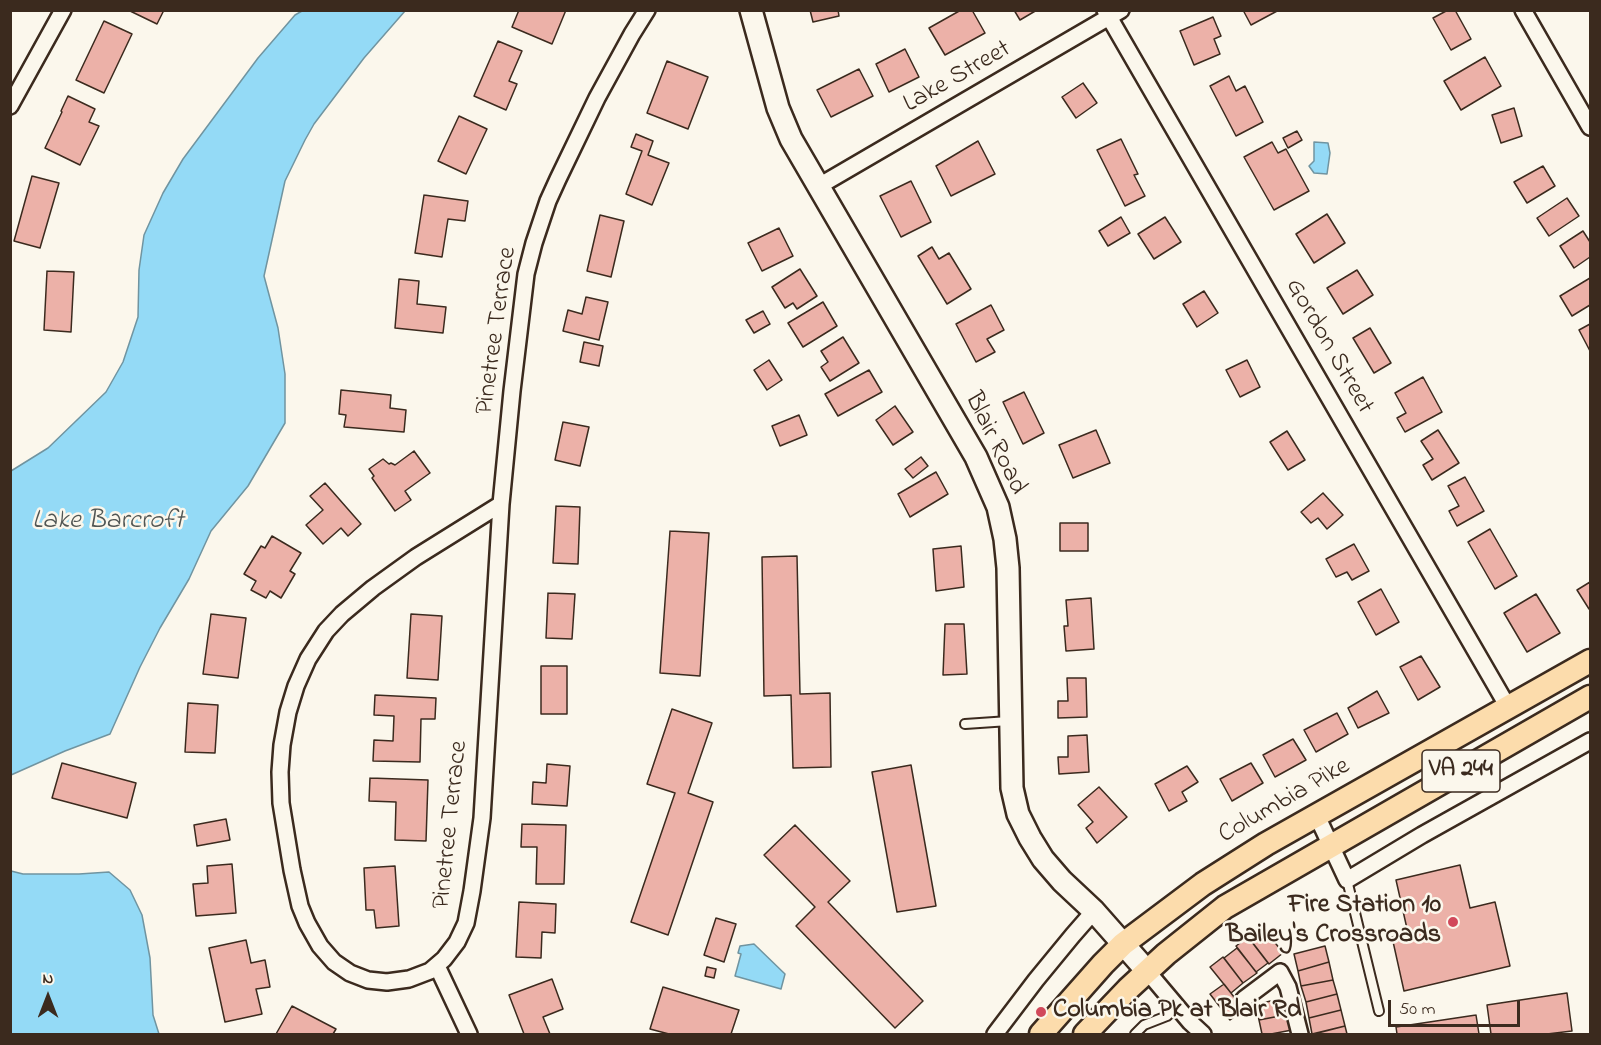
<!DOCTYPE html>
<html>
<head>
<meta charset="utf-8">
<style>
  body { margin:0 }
  #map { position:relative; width:1601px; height:1045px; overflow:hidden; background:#fbf7ec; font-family:"Indie Flower",sans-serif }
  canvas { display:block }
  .frame { position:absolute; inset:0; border:12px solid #3b2a1e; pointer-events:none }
  .north { position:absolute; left:18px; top:967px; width:60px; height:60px; -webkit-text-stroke:4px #fbf7ec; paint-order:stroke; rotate:0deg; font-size:16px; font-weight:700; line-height:24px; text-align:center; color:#3b2a1e }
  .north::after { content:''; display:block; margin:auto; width:21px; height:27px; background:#3b2a1e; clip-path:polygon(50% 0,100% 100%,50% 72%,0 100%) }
  .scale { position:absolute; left:1388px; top:1000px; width:132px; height:27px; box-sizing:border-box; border:3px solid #3b2a1e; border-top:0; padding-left:8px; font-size:18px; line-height:21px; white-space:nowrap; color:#3b2a1e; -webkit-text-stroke:4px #fbf7ec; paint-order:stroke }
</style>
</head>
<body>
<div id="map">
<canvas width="1601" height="1045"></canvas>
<div class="frame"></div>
<div class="north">N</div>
<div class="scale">50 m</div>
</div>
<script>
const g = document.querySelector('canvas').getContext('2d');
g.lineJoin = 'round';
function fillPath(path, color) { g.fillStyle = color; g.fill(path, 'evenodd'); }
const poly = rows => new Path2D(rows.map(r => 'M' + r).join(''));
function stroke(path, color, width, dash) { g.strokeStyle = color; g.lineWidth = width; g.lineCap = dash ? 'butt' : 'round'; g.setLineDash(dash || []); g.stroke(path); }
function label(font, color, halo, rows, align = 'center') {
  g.font = font + ' "Indie Flower",sans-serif'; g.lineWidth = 5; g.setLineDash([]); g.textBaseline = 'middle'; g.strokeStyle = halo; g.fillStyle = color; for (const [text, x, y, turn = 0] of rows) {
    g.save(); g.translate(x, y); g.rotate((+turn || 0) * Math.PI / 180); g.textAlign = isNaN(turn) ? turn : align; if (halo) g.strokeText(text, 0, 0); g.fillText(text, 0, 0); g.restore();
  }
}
const water = poly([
  [302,11,405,11,364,58,314,124,305,140,285,181,264,276,278,328,285,374,285,423,248,486,211,531,189,579,160,628,140,667,110,734,65,751,11,775,11,471,48,448,106,392,123,362,138,317,139,270,144,235,163,193,183,159,258,58,295,15,302,11],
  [1314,142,1328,143,1330,153,1327,174,1314,173,1309,166,1314,161,1314,142],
  [11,871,23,874,79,874,109,872,130,890,142,915,150,958,153,1015,159,1034,11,1034,11,871],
  [754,944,785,974,781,989,735,976,741,954,738,953,740,946,754,944]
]);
fillPath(water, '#94daf6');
stroke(water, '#7094a0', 1.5);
const building = poly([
  [128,10,164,10,157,24,128,10],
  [519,10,566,10,552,44,512,27,519,10],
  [810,10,838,10,839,16,813,22,810,10],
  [961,10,972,10,985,33,945,55,929,28,961,10],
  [1014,10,1037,10,1020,20,1014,10],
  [1243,10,1279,10,1251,25,1243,10],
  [1448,10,1455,10,1471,39,1451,50,1433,18,1448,10],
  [1213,17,1221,36,1214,39,1220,54,1194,65,1180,31,1213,17],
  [104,21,132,34,104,93,76,80,104,21],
  [498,41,522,51,509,81,517,84,506,110,474,96,498,41],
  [905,49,919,77,889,92,876,64,905,49],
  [1485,57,1501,86,1461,110,1444,81,1485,57],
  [667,61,708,77,688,129,647,113,667,61],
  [859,69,873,96,831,117,817,90,859,69],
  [1229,76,1236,91,1245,86,1263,122,1236,136,1210,86,1229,76],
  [1083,83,1097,103,1076,118,1062,97,1083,83],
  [68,96,95,109,89,122,99,126,80,165,45,148,62,112,61,111,68,96],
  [1514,108,1522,136,1501,143,1492,115,1514,108],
  [459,116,487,129,466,174,438,161,459,116],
  [1297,131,1302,140,1288,148,1283,138,1297,131],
  [636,134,653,141,648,155,669,163,652,205,626,194,642,151,631,147,636,134],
  [1121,139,1138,174,1134,175,1145,196,1125,206,1097,150,1121,139],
  [978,141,995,174,951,196,936,166,978,141],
  [1272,142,1278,153,1286,149,1309,191,1274,210,1244,157,1272,142],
  [1543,166,1555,186,1527,203,1514,182,1543,166],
  [32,176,59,183,40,248,14,241,32,176],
  [911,181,931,222,901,237,880,196,911,181],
  [424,195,468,201,465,221,448,219,442,257,415,253,424,195],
  [1567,198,1579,216,1549,236,1537,218,1567,198],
  [1327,214,1345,243,1314,263,1296,234,1327,214],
  [600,215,624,221,611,277,587,271,600,215],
  [1121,217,1130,233,1108,246,1099,231,1121,217],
  [1165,217,1181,242,1154,259,1138,234,1165,217],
  [779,228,793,256,762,271,748,243,779,228],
  [1583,231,1590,242,1590,257,1574,268,1560,246,1583,231],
  [932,247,939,259,949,253,971,289,947,304,918,256,932,247],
  [800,269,817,296,797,309,793,303,785,308,772,287,800,269],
  [1357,270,1373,295,1343,314,1327,288,1357,270],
  [47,271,74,272,71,332,44,330,47,271],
  [1590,278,1590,305,1572,316,1560,296,1590,278],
  [399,279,419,281,417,304,446,307,443,333,395,328,399,279],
  [1204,291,1218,313,1197,327,1183,304,1204,291],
  [586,297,608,302,599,340,563,331,568,310,582,314,586,297],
  [823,302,837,326,803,347,788,323,823,302],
  [991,305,1004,330,987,339,995,352,976,362,956,324,991,305],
  [763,311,770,324,754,333,746,320,763,311],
  [1590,324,1590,351,1579,330,1590,324],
  [1370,328,1391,363,1374,373,1353,338,1370,328],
  [843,337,859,363,830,381,821,367,828,362,821,351,843,337],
  [584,342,603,346,599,366,580,362,584,342],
  [769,360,782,380,767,390,754,370,769,360],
  [1247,360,1260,387,1240,397,1226,370,1247,360],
  [869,370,882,392,838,416,825,394,869,370],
  [1423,377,1442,412,1405,432,1397,418,1406,413,1395,393,1423,377],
  [341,390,391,395,390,408,406,410,404,432,344,427,346,415,339,414,341,390],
  [1024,392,1044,433,1023,444,1003,402,1024,392],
  [895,406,913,432,893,445,876,420,895,406],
  [799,415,807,435,780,446,772,426,799,415],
  [563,422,589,427,580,466,555,460,563,422],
  [1096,430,1110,463,1073,478,1059,445,1096,430],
  [1438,430,1459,463,1432,480,1423,465,1433,459,1421,441,1438,430],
  [1287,431,1305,460,1288,470,1270,442,1287,431],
  [414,451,430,473,405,491,411,500,395,511,372,478,374,476,369,469,383,459,389,464,391,463,395,465,414,451],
  [921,457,928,466,913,478,905,469,921,457],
  [936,472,948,494,910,517,898,494,936,472],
  [1465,477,1484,511,1457,526,1449,511,1459,506,1448,486,1465,477],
  [325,483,361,524,348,536,341,528,323,544,306,525,323,510,310,496,325,483],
  [1323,493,1343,515,1327,529,1318,518,1311,523,1301,512,1323,493],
  [556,506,580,507,578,564,553,563,556,506],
  [1060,523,1088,523,1088,551,1060,551,1060,523],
  [1490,529,1517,576,1495,589,1468,542,1490,529],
  [670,531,709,533,700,676,660,673,670,531],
  [272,536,301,553,290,571,295,574,281,598,270,591,266,598,251,590,256,581,244,574,261,546,265,548,272,536],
  [1354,544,1369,571,1352,580,1347,572,1336,577,1326,559,1354,544],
  [961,546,964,587,936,591,933,549,961,546],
  [797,556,800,694,830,693,831,767,793,768,791,695,764,696,762,557,797,556],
  [1590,582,1590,608,1589,609,1577,590,1590,582],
  [1381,589,1399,622,1376,635,1358,602,1381,589],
  [548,593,575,594,572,639,546,638,548,593],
  [1536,594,1560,633,1527,652,1504,613,1536,594],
  [1091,598,1094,649,1066,651,1064,626,1068,626,1066,600,1091,598],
  [211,614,246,618,238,678,203,674,211,614],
  [411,614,442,616,438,680,407,678,411,614],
  [945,624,964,624,967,674,943,675,945,624],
  [1421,656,1440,687,1418,700,1400,667,1421,656],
  [541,666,567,666,567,714,541,714,541,666],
  [1067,678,1086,678,1087,717,1058,718,1058,701,1068,701,1067,678],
  [1377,691,1389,713,1358,728,1348,708,1377,691],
  [375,695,436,698,435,719,421,719,420,762,373,761,374,740,393,741,394,716,374,715,375,695],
  [188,703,218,705,215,753,185,752,188,703],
  [672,709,712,723,688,793,713,802,668,935,631,922,675,793,647,784,672,709],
  [1337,713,1348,734,1316,752,1304,730,1337,713],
  [1087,735,1089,772,1059,774,1058,757,1068,757,1068,736,1087,735],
  [1293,739,1306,760,1275,777,1263,755,1293,739],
  [62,763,136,783,127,818,52,798,62,763],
  [1251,763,1263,783,1232,801,1220,779,1251,763],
  [547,764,570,766,567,806,532,804,533,782,546,783,547,764],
  [911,765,936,906,897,912,872,772,911,765],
  [1187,766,1198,782,1182,792,1187,801,1169,811,1155,784,1187,766],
  [370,778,428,780,426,841,395,840,396,802,369,801,370,778],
  [1099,787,1127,817,1097,843,1086,828,1093,822,1078,805,1099,787],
  [226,819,230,840,197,846,194,825,226,819],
  [522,824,566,825,564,884,536,884,537,847,521,847,522,824],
  [795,825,850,881,828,902,923,1001,895,1028,796,926,815,907,764,855,795,825],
  [232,864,236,913,196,916,193,884,208,883,207,866,232,864],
  [1460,865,1470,908,1495,902,1510,966,1404,991,1392,937,1408,933,1396,880,1460,865],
  [395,866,399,926,376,928,374,910,366,910,364,868,395,866],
  [519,902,556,904,555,933,542,932,541,958,516,957,519,902],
  [716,918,736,924,724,962,704,955,716,918],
  [1263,927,1283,953,1269,964,1249,938,1263,927],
  [1248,937,1268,963,1256,972,1236,946,1248,937],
  [246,940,251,963,265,960,270,987,256,989,262,1014,225,1022,209,948,246,940],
  [1325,946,1329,962,1298,971,1294,954,1325,946],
  [1237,948,1257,973,1243,983,1224,958,1237,948],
  [1223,957,1243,983,1231,993,1210,967,1223,957],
  [1329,962,1333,980,1301,986,1298,971,1329,962],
  [707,967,716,969,714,978,705,976,707,967],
  [552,979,563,1009,543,1017,550,1034,524,1034,509,995,552,979],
  [1333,980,1337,994,1306,1002,1301,986,1333,980],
  [1224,984,1244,1010,1230,1020,1210,994,1224,984],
  [663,987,739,1010,731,1034,669,1034,650,1029,663,987],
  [1567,993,1572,1031,1547,1034,1491,1034,1487,1005,1567,993],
  [1337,994,1341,1010,1309,1018,1306,1002,1337,994],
  [1286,997,1290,1014,1259,1020,1255,1005,1286,997],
  [292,1006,336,1029,333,1034,276,1034,292,1006],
  [1341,1010,1345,1026,1312,1034,1309,1018,1341,1010],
  [1290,1014,1292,1030,1271,1034,1262,1034,1259,1020,1290,1014],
  [1476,1015,1479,1034,1397,1034,1396,1027,1476,1015],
  [1345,1026,1347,1034,1314,1034,1345,1026]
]);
fillPath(building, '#ecb1a8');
stroke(building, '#3b2a1e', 1.5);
const lane = poly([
  [965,724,1009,721],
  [1347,880,1379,1011],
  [1135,1034,1144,1025,1167,1016,1177,1007]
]);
const street = poly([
  [1105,10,1508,707],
  [1523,10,1590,127],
  [10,106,63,10],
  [819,186,1121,10],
  [501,504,416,557,373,588,342,614,326,631,308,659,296,686,288,712,282,745,280,772,281,803,292,870,300,906,307,923,320,946,334,962,350,973,368,980,387,982,409,979,430,971,444,959,457,942,466,923,472,891,482,818,501,504,512,391,526,274,534,243,548,201,558,179,597,98,632,34,647,10],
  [1317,816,1347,880,1422,835,1590,741],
  [437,966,469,1034],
  [1147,971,1190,1022,1203,1034],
  [1244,999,1280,972,1288,987,1300,1034],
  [995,1034,1036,980,1073,935,1094,911]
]);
const secondary = poly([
  [751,10,778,108,791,139,976,457,998,507,1005,539,1008,568,1012,788,1018,814,1030,838,1043,859,1062,881,1094,911,1147,971]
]);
const primary = poly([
  [1041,1034,1103,964,1123,944,1203,884,1266,844,1590,661],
  [1085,1034,1128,989,1166,954,1225,907,1590,697]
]);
stroke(lane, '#3b2a1e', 12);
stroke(street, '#3b2a1e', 20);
stroke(secondary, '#3b2a1e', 26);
stroke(primary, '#3b2a1e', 27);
stroke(lane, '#fbf7ec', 8);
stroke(street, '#fbf7ec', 15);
stroke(secondary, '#fbf7ec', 21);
stroke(primary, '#fcdcac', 22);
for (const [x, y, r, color] of [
  [1453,922,6,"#d1495b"],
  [1041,1012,6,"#d1495b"]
]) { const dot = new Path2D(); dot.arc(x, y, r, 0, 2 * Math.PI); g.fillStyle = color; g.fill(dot); stroke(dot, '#fbf7ec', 2); }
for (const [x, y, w] of [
  [1461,771,78]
]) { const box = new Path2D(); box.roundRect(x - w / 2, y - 21, w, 42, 4.5); g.fillStyle = '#fbf7ec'; g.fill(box); stroke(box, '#3b2a1e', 1.5); }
label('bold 24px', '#3b2a1e', null, [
  ["VA 244",1461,771]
]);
label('26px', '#3b2a1e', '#fbf7ec', [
  ["Lake Street",958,78,-30],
  ["Pinetree Terrace",498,331,-82],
  ["Gordon Street",1328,347,60],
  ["Blair Road",994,444,64],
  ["Columbia Pike",1285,802,-30],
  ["Pinetree Terrace",452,825,-84]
]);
label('bold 26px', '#3b2a1e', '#fbf7ec', [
  ["Fire Station 10",1441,907],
  ["Bailey's Crossroads",1441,937],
  ["Columbia Pk at Blair Rd",1053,1012,"left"]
], 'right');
label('italic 27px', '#515654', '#fbf7ec', [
  ["Lake Barcroft",108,523]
]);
</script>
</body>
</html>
